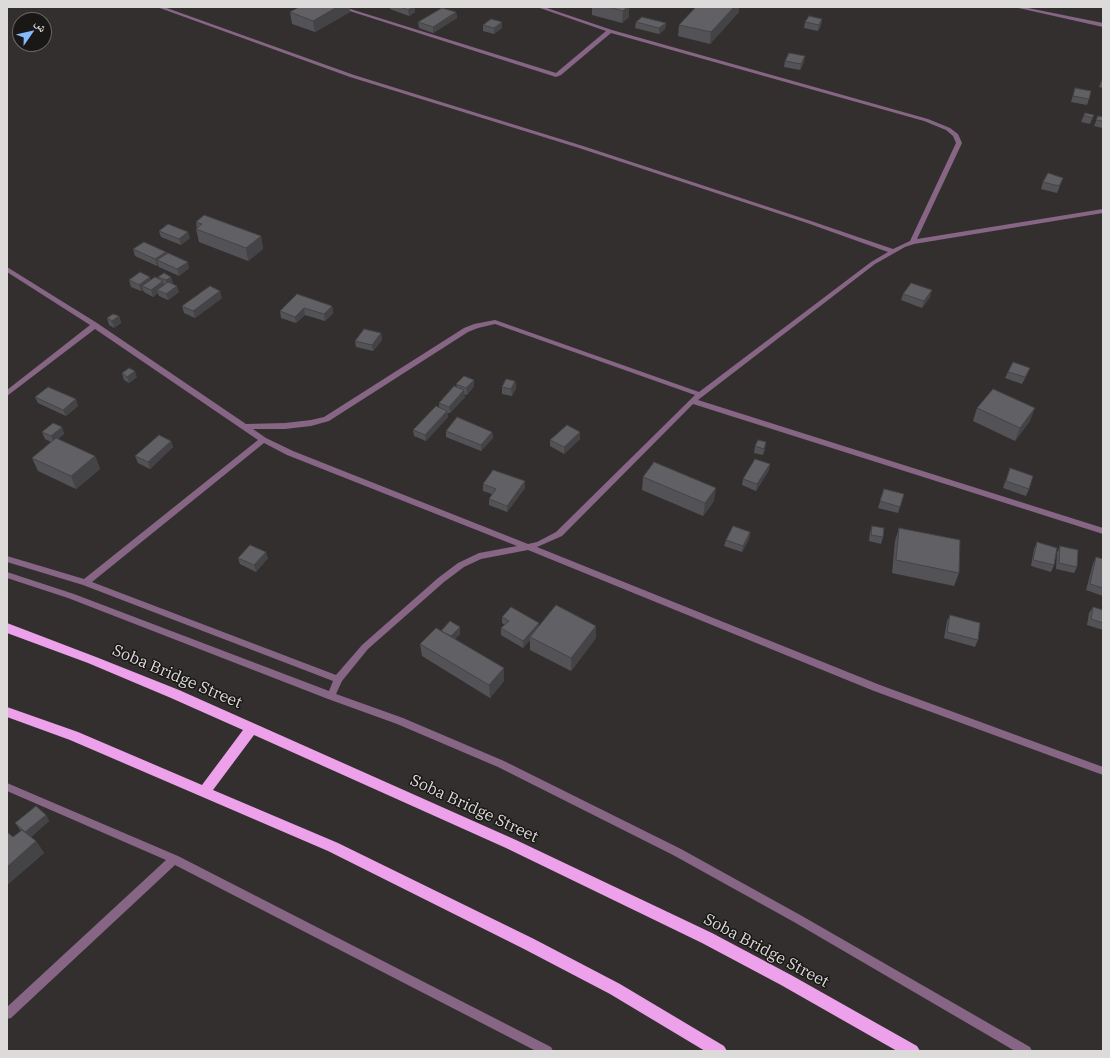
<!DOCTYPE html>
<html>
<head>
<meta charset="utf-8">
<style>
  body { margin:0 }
  #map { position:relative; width:1110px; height:1058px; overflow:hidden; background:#332f2e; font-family:"IBM Plex Serif","Noto Naskh Arabic",serif }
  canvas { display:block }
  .frame { position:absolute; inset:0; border:8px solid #dddbda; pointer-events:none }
  .north { position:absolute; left:12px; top:12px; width:40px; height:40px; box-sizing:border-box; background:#191817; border:1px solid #676665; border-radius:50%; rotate:56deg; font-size:11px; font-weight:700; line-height:16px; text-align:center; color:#dddbda }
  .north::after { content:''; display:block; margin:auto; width:14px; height:18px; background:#85bbfb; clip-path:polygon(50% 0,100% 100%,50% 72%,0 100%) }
</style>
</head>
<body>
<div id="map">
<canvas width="1110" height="1058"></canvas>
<div class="frame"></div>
<div class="north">ش</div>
</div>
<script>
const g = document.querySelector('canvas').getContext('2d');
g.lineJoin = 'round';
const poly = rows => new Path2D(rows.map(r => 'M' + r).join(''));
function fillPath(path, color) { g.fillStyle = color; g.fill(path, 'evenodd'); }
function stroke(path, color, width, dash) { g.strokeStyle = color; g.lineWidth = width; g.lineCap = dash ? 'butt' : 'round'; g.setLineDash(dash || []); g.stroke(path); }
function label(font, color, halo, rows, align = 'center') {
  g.font = font + ' "IBM Plex Serif",serif'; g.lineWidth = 3; g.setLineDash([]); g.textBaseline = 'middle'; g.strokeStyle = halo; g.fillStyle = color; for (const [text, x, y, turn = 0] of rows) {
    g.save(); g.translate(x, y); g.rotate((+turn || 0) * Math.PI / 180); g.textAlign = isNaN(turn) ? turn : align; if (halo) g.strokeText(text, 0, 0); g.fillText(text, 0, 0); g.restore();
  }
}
fillPath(poly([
  [157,7,164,7,354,75,583,146,811,221,893,249,910,241,956,143,953,136,946,130,924,121,611,33,561,75,556,77,337,7,344,7,556,73,606,31,537,7,544,7,612,30,928,119,950,128,958,134,962,143,917,239,1103,209,1103,213,914,244,905,247,875,264,698,400,1103,528,1103,534,693,404,562,536,537,547,880,685,1103,767,1103,775,874,691,528,550,481,559,464,567,444,582,368,649,342,681,336,694,403,718,504,761,681,849,802,916,1030,1047,1032,1051,1015,1051,794,922,673,855,498,767,397,724,328,699,68,598,7,578,7,572,74,594,329,691,333,681,83,585,7,562,7,556,84,579,258,440,95,329,7,396,7,390,90,325,7,272,7,267,97,323,246,424,285,423,311,420,324,417,464,328,474,324,495,320,699,392,871,262,888,252,807,223,579,148,350,77,157,7],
  [495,324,695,395,556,532,537,542,528,544,293,451,266,438,253,429,285,429,311,426,329,421,468,332,478,328,495,324],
  [264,443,287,455,517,546,479,553,458,563,438,578,362,645,336,675,92,582,264,443],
  [1014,7,1023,7,1103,23,1103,27,1014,7],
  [7,783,178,856,551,1047,553,1051,536,1051,175,865,11,1018,7,1019,7,1007,166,860,7,791,7,783]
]), '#866585');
fillPath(poly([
  [7,623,96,657,179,690,516,840,712,933,791,975,917,1046,920,1051,897,1051,781,985,702,943,506,848,254,735,213,790,338,843,534,939,620,984,724,1046,727,1051,705,1051,610,994,524,949,328,851,70,740,7,717,7,707,78,732,202,785,243,730,171,698,88,663,7,633,7,623]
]), '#eda1eb');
fillPath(poly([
  [299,7,349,7,350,12,315,32,292,24,290,12],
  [390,7,415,7,415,12,409,16,390,9],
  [590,7,629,7,629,17,622,23,592,15,592,7],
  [696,7,739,7,739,12,710,44,678,36,679,25],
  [456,12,457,18,433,33,419,28,418,22],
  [822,19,821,25,818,31,804,28,805,22],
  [502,22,502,28,494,34,483,31,483,25],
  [636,22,666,23,665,29,659,34,635,28],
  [785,61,804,62,800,70,784,67],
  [1103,77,1103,88,1099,87],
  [1075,88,1089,99,1087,105,1071,102],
  [1084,115,1094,115,1090,124,1081,122],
  [1098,116,1103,117,1103,125,1102,128,1094,126],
  [1063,178,1057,193,1041,189,1043,182],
  [196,222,261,236,263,249,248,261,199,242,196,229,197,228],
  [159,231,190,238,181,245,161,237],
  [133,249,166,252,167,253,189,268,179,276,159,267,158,265,157,266,135,256],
  [158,277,171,277,173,284,179,292,168,300,159,296,158,293,153,297,144,292,143,290,141,291,131,287,129,280,151,280,159,279],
  [297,294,332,306,333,313,325,321,305,315,296,323,281,318,280,311],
  [903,294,930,297,922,308,901,300],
  [222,298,195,318,184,313,182,306],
  [119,316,121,323,114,328,109,325,107,318],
  [381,333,382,340,373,351,356,347,355,341],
  [1030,368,1027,375,1022,384,1005,378,1008,372],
  [122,373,137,377,129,383,124,380],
  [474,380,474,386,467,395,464,394,465,397,450,413,447,413,448,417,426,441,414,436,413,430,439,407,439,403,457,387,456,384],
  [515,381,516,388,512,396,502,394,502,387],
  [35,397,78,406,66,416,38,403],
  [977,408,1030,421,1015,441,973,421],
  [62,427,64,434,58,439,95,456,100,469,76,489,38,471,32,458,51,442,45,439,42,432],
  [446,431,492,432,493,438,481,451,446,437],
  [580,439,564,454,550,446,550,440],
  [171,441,173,447,150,469,138,463,135,456],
  [755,446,765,449,763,455,754,453],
  [1010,468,1029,489,1026,496,1003,488],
  [769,470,756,491,742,485,743,479],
  [643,477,714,501,703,516,642,490],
  [483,484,525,488,507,512,489,505,489,499,492,494,483,491],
  [884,489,904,494,898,513,878,508],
  [872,526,883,537,881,544,869,541,870,532],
  [899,528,959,573,954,586,892,573,895,541],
  [750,532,749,539,742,552,724,546,726,540],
  [1037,542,1054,565,1051,572,1031,566,1034,549],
  [1060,546,1077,567,1074,573,1056,569,1057,553],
  [1096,557,1103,559,1103,596,1086,590,1093,564],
  [238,558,268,558,256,572,240,564],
  [1093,607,1103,610,1103,630,1087,625,1089,613],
  [950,615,978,640,975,647,944,638,947,621],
  [502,617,539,626,596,638,571,671,530,650,530,640,523,648,501,635,501,628,505,625,502,623],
  [460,627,460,634,455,639,504,668,504,681,490,698,422,656,420,644,441,631],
  [46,815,49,821,31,837,36,841,44,853,7,885,7,832,13,837,21,831,15,823]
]), '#535357');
fillPath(poly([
  [337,7,349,7,350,12,315,32,313,21],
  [413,7,415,7,415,12,409,16,408,10],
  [627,7,629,7,629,17,622,23,623,11],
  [734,7,739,7,739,12,710,44,711,32],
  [456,12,457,18,433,33,433,27],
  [822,19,821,25,818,31,819,25],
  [502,22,502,28,494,34,494,28],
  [666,23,665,29,659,34,659,28],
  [805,56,804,62,800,70,801,64],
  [188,232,190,238,181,245,179,239],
  [261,236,263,249,248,261,246,248],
  [166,252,168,258,157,260,158,265,157,266,155,259],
  [188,262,189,268,179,276,177,269],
  [150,277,152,283,142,286,143,290,141,291,139,285],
  [171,277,173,283,167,287,166,280],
  [163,281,165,288,157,290,158,293,153,297,151,290],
  [177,286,179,292,168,300,166,294],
  [932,290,930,297,922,308,924,301],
  [220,291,222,298,195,318,193,311],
  [332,306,333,313,325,321,324,314],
  [304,308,305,315,296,323,295,317],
  [119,316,121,323,114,328,112,321],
  [381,333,382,340,373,351,372,345],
  [1030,368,1027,375,1022,384,1025,377],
  [135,371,137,377,129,383,127,377],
  [474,380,474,386,467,395,466,388],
  [515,381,516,388,512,396,511,389],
  [464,390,465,397,450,413,449,407],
  [76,399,78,406,66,416,63,410],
  [1035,408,1030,421,1015,441,1020,428],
  [447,411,448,417,426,441,425,435],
  [62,427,64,434,54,443,51,436],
  [492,432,493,438,481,451,481,445],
  [580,432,580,439,564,454,564,447],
  [171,441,173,447,150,469,148,462],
  [766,442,765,449,763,455,764,449],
  [95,456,100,469,76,489,71,476],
  [770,464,769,470,756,491,757,484],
  [525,481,525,488,507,512,507,506],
  [716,488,714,501,703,516,705,503],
  [750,532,749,539,742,552,743,546],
  [266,552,268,558,256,572,254,565],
  [539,623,539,630,530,637,530,640,523,648,523,641],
  [596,626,596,638,571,671,571,658],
  [460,627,460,634,450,643,450,637],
  [504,668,504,681,490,698,489,685],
  [46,815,49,821,29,838,25,832],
  [36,841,44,853,7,885,7,867]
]), '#444447');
const building = poly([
  [299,7,337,7,313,21,290,12,299,7],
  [401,7,413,7,408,10,401,7],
  [608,7,627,7,623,11,608,7],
  [696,7,734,7,711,32,679,25,696,7],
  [442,8,456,12,433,27,418,22,442,8],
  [809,16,822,19,819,25,805,22,809,16],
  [642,17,666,23,659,28,636,22,642,17],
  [491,19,502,22,494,28,483,25,491,19],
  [789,53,805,56,801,64,785,61,789,53],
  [1075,88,1091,91,1089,99,1073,96,1075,88],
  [1085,113,1094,115,1092,118,1084,115,1085,113],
  [1098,116,1103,117,1103,121,1096,120,1098,116],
  [1048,173,1063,178,1059,186,1043,182,1048,173],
  [204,215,261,236,246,248,196,229,202,224,196,222,204,215],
  [168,224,188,232,179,239,159,231,168,224],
  [144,242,166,252,155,259,133,249,144,242],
  [168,253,188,262,177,269,157,260,168,253],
  [140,272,150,277,139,285,129,280,140,272],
  [164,273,171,277,166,280,158,277,164,273],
  [155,277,163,281,151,290,142,286,155,277],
  [168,282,177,286,166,294,157,290,168,282],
  [911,283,932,290,924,301,903,294,911,283],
  [210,286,220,291,193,311,182,306,210,286],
  [297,294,332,306,324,314,304,308,295,317,280,311,297,294],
  [113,314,119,316,112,321,107,318,113,314],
  [364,329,381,333,372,345,355,341,364,329],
  [1013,362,1030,368,1025,377,1008,372,1013,362],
  [129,368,135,371,127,377,122,373,129,368],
  [464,376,474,380,466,388,456,384,464,376],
  [506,379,515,381,511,389,502,387,506,379],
  [454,386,464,390,449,407,439,403,454,386],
  [48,387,76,399,63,410,35,397,48,387],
  [993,389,1035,408,1020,428,977,408,993,389],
  [436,406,447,411,425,435,413,430,436,406],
  [457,417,492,432,481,445,446,431,457,417],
  [53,423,62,427,51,436,42,432,53,423],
  [567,425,580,432,564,447,550,440,567,425],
  [159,435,171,441,148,462,135,456,159,435],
  [56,438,95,456,71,476,32,458,56,438],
  [758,440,766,442,764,449,755,446,758,440],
  [755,459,770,464,757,484,743,479,755,459],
  [654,462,716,488,705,503,643,477,654,462],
  [1010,468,1033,476,1029,489,1006,481,1010,468],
  [493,470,525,481,507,506,489,499,496,489,483,484,493,470],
  [884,489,904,494,900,507,880,501,884,489],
  [733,526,750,532,743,546,726,540,733,526],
  [872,526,884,528,883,537,871,535,872,526],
  [899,528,960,540,959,573,896,560,899,528],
  [1037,542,1057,548,1054,565,1033,560,1037,542],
  [250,545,266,552,254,565,238,558,250,545],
  [1060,546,1078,550,1077,567,1059,563,1060,546],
  [1096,557,1103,559,1103,588,1090,584,1096,557],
  [556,605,596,626,571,658,530,637,556,605],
  [511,607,539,623,523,641,501,628,509,621,502,617,511,607],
  [1093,607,1103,610,1103,623,1091,619,1093,607],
  [950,615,980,623,978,640,947,632,950,615],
  [450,621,460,627,451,636,441,631,450,621],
  [436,628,504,668,489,685,420,644,436,628],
  [36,806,46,815,25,832,15,823,36,806],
  [22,830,36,841,7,867,7,832,13,837,22,830]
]);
fillPath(building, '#616165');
stroke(building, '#444447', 1);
label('16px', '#dddbda', '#191817', [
  ["Soba Bridge Street",177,677,23],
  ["Soba Bridge Street",474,809,25],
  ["Soba Bridge Street",766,951,28]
]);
</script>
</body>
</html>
